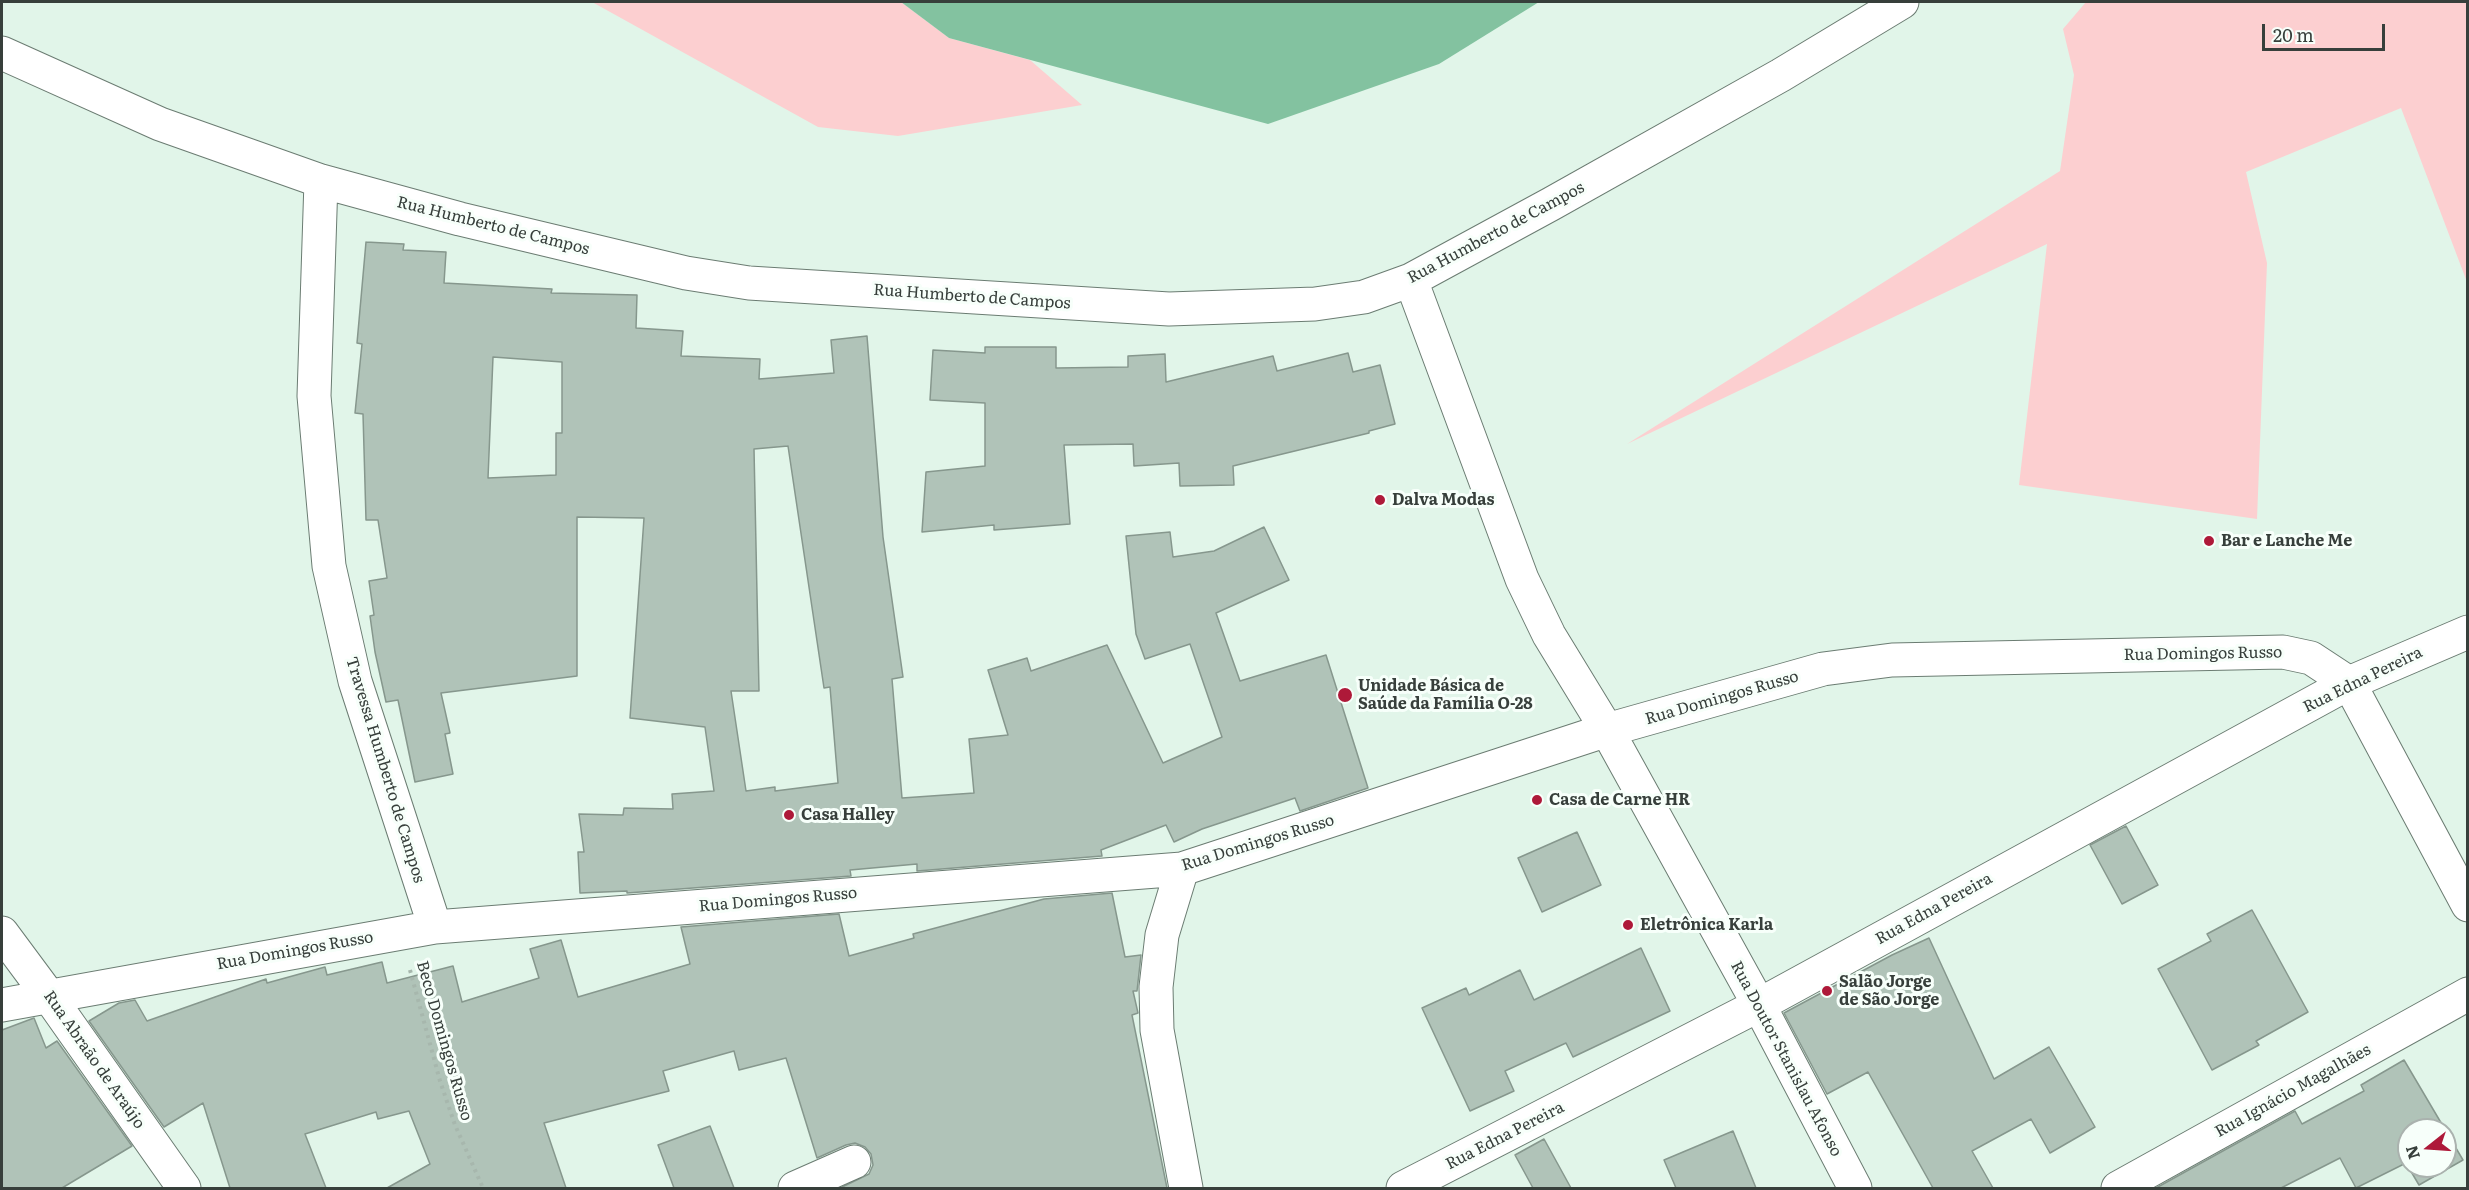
<!DOCTYPE html>
<html>
<head>
<meta charset="utf-8">
<style>
  body { margin:0 }
  #map { position:relative; width:2469px; height:1190px; overflow:hidden; background:#e1f5e9; font-family:Literata,serif }
  canvas { display:block }
  .frame { position:absolute; inset:0; border:3px solid #373f3b; pointer-events:none }
  .north { position:absolute; left:2397px; top:1118px; width:60px; height:60px; box-sizing:border-box; background:#f7fffa; border:2px solid #aab2ae; border-radius:50%; rotate:253deg; font-size:16px; font-weight:700; line-height:24px; text-align:center; color:#373f3b }
  .north::after { content:''; display:block; margin:auto; width:21px; height:27px; background:#ae1939; clip-path:polygon(50% 0,100% 100%,50% 72%,0 100%) }
  .scale { position:absolute; left:2262px; top:24px; width:123px; height:27px; box-sizing:border-box; border:3px solid #373f3b; border-top:0; padding-left:8px; font-size:18px; line-height:21px; white-space:nowrap; color:#373f3b; -webkit-text-stroke:4px #f7fffa; paint-order:stroke }
</style>
</head>
<body>
<div id="map">
<canvas width="2469" height="1190"></canvas>
<div class="frame"></div>
<div class="north">N</div>
<div class="scale">20 m</div>
</div>
<script>
const g = document.querySelector('canvas').getContext('2d');
g.lineJoin = 'round';
function fillPath(path, color) { g.fillStyle = color; g.fill(path, 'evenodd'); }
const poly = rows => new Path2D(rows.map(r => 'M' + r).join(''));
function stroke(path, color, width, dash) { g.strokeStyle = color; g.lineWidth = width; g.lineCap = dash ? 'butt' : 'round'; g.setLineDash(dash || []); g.stroke(path); }
function label(font, color, halo, rows, align = 'center') {
  g.font = font + ' Literata,serif'; g.lineWidth = 6; g.setLineDash([]); g.textBaseline = 'middle'; g.strokeStyle = halo; g.fillStyle = color; for (const [text, x, y, turn = 0] of rows) {
    g.save(); g.translate(x, y); g.rotate((+turn || 0) * Math.PI / 180); g.textAlign = isNaN(turn) ? turn : align; if (halo) g.strokeText(text, 0, 0); g.fillText(text, 0, 0); g.restore();
  }
}
fillPath(poly([
  [592,2,901,2,949,38,1030,60,1082,105,898,136,818,127],
  [2086,2,2467,2,2467,282,2401,108,2246,172,2267,263,2257,519,2019,485,2047,244,1627,444,2060,171,2074,75,2063,29]
]), '#fccfd0');
fillPath(poly([
  [901,2,1539,2,1439,64,1268,124,949,38]
]), '#83c2a0');
const building = poly([
  [366,242,404,244,403,250,446,252,444,283,552,289,551,293,637,295,636,328,683,331,681,356,760,359,759,379,834,373,831,340,867,336,883,537,903,677,892,679,902,798,974,793,969,739,1008,735,988,670,1027,658,1031,671,1107,645,1163,763,1222,737,1190,644,1145,659,1136,634,1126,536,1170,532,1173,557,1214,551,1264,527,1289,580,1216,613,1240,681,1326,655,1368,788,1300,811,1295,798,1202,829,1174,842,1166,825,1101,850,1102,856,917,871,917,864,850,870,851,876,627,893,627,891,580,893,578,852,584,852,579,814,623,815,624,808,673,809,672,794,714,791,705,727,630,718,644,518,577,517,577,676,441,693,450,733,445,734,453,774,415,782,398,700,386,702,375,652,370,616,374,615,369,581,387,578,378,520,366,520,363,414,355,413,362,344,357,343,366,242],
  [493,357,562,362,562,433,556,433,556,475,488,478,493,357],
  [788,446,824,688,830,687,838,783,775,791,775,787,746,791,731,691,759,691,754,449,788,446],
  [985,347,1056,347,1056,368,1128,367,1128,356,1165,354,1166,382,1273,356,1277,371,1348,353,1353,372,1380,365,1395,424,1369,431,1369,433,1233,466,1234,485,1180,486,1179,463,1134,466,1133,444,1064,445,1070,524,994,530,994,525,922,532,926,472,985,466,985,403,930,400,933,350,985,353,985,347],
  [2126,826,2158,885,2122,904,2090,845,2126,826],
  [1577,832,1601,885,1542,912,1518,858,1577,832],
  [1112,893,1125,957,1141,955,1137,991,1133,991,1138,1013,1132,1015,1167,1188,840,1188,869,1174,873,1165,871,1154,865,1147,855,1143,846,1145,817,1158,786,1058,739,1070,734,1051,663,1071,669,1091,544,1123,566,1188,387,1188,430,1164,409,1111,378,1119,376,1112,305,1134,326,1188,230,1188,203,1103,164,1127,89,1021,119,1003,135,1000,147,1021,266,979,267,983,325,967,327,975,382,962,387,983,453,966,462,1002,539,978,530,949,561,940,578,997,690,964,681,927,839,914,849,956,914,938,913,934,1044,899,1112,893],
  [2252,910,2308,1012,2256,1041,2259,1045,2212,1070,2158,969,2211,941,2207,934,2252,910],
  [1929,938,1994,1079,2049,1047,2095,1127,2050,1153,2031,1119,1972,1151,1993,1188,1933,1188,1868,1072,1827,1094,1784,1013,1892,955,1929,938],
  [1641,948,1670,1011,1573,1057,1566,1043,1505,1071,1514,1091,1470,1111,1422,1008,1466,988,1469,995,1520,970,1534,1000,1641,948],
  [34,1018,46,1048,57,1041,132,1146,62,1188,2,1188,2,1030,34,1018],
  [2404,1060,2463,1160,2419,1185,2406,1163,2356,1188,2340,1158,2281,1188,2156,1188,2295,1111,2302,1124,2364,1091,2361,1085,2404,1060],
  [2409,1130,2445,1130,2445,1166,2409,1166,2409,1130],
  [710,1126,734,1188,674,1188,658,1145,710,1126],
  [1733,1131,1756,1188,1676,1188,1664,1160,1733,1131],
  [1544,1139,1571,1188,1533,1188,1515,1155,1544,1139]
]);
fillPath(building, '#b0c3b8');
stroke(building, '#86978d', 1.5);
const minor = poly([
  [2,53,160,124,321,181,460,219,686,273,749,283,1169,309,1315,304,1364,297,1411,280,1551,204,1781,75,1902,2],
  [321,181,314,396,329,566,355,681,435,927],
  [1411,280,1522,579,1549,635,1607,730,1759,1005,1855,1188],
  [1182,869,1162,935,1156,987,1157,1030,1186,1188],
  [2,933,48,995,184,1188],
  [2,1005,435,927,1182,869,1607,730,1823,669,1892,660,2283,652,2311,658,2349,683,2468,905],
  [795,1188,854,1162],
  [1403,1188,1759,1005,2349,683,2468,632],
  [2118,1188,2468,994]
]);
stroke(minor, '#6b7c72', 35);
stroke(poly([
  [410,970,440,1081,455,1125,483,1188]
]), '#a7b7ad', 4, [3, 4.5]);
stroke(minor, '#fff', 33);
for (const [x, y, r, color] of [
  [1380,500,6,"#ae1939"],
  [2209,541,6,"#ae1939"],
  [1345,695,8,"#ae1939"],
  [1537,800,6,"#ae1939"],
  [789,815,6,"#ae1939"],
  [1628,925,6,"#ae1939"],
  [1827,991,6,"#ae1939"]
]) { const dot = new Path2D(); dot.arc(x, y, r, 0, 2 * Math.PI); g.fillStyle = color; g.fill(dot); stroke(dot, '#f7fffa', 2); }
label('16px', '#373f3b', '#f7fffa', [
  ["Rua Humberto de Campos",493,226,14],
  ["Rua Humberto de Campos",1496,233,-28],
  ["Rua Humberto de Campos",972,297,4],
  ["Rua Domingos Russo",2203,654,-1],
  ["Rua Edna Pereira",2363,680,-26],
  ["Rua Domingos Russo",1722,698,-16],
  ["Travessa Humberto de Campos",385,770,73],
  ["Rua Domingos Russo",1258,843,-17],
  ["Rua Domingos Russo",778,900,-5],
  ["Rua Edna Pereira",1934,909,-29],
  ["Rua Domingos Russo",295,951,-10],
  ["Beco Domingos Russo",444,1041,74],
  ["Rua Doutor Stanislau Afonso",1786,1059,62],
  ["Rua Abraão de Araújo",94,1060,55],
  ["Rua Ignácio Magalhães",2293,1091,-29],
  ["Rua Edna Pereira",1505,1136,-27]
]);
label('bold 16px', '#373f3b', '#f7fffa', [
  ["Dalva Modas",1392,500],
  ["Bar e Lanche Me",2221,541],
  ["Unidade Básica de",1358,686],
  ["Saúde da Família O-28",1358,704],
  ["Casa de Carne HR",1549,800],
  ["Casa Halley",801,815],
  ["Eletrônica Karla",1640,925],
  ["Salão Jorge",1839,982],
  ["de São Jorge",1839,1000]
], 'left');
</script>
</body>
</html>
